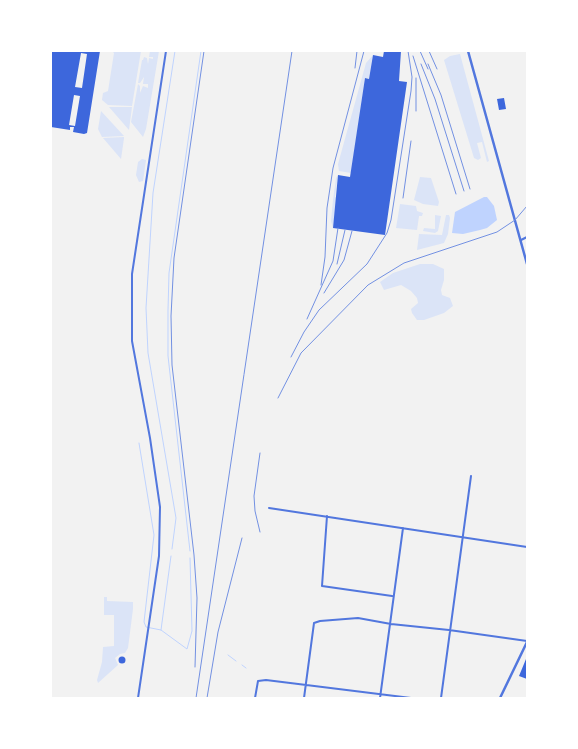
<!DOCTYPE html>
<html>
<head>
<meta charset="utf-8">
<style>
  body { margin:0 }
  #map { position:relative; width:578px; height:749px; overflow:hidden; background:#f2f2f2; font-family:"DM Sans",sans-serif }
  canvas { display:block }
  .frame { position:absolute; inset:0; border:52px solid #fff; pointer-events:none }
</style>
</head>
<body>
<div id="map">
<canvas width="578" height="749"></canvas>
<div class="frame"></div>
</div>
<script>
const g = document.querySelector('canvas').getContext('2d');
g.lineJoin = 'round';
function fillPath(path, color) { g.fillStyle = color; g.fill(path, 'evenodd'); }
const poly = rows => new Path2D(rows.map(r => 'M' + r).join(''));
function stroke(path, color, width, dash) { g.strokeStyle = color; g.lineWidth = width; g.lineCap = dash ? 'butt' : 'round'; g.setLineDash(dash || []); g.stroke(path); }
fillPath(poly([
  [112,51,141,51,132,106,108,105,102,100,103,93,108,91,114,53],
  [150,51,159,51,146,129,143,137,131,122,138,84,140,86,140,93,143,86,148,88,148,84,143,84,144,77,140,83,138,83,142,60,143,60,144,57,147,58,148,64,149,58,153,59,153,57,149,57],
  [460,54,489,161,487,162,482,142,477,143,481,158,478,160,474,158,444,60,450,56],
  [373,55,369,79,365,78,351,173,339,171,338,164,366,63],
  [109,107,132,107,129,130],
  [101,111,124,136,102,137,98,129],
  [124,137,124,138,121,159,103,138],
  [142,159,146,160,143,181,139,182,136,175,138,162],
  [338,175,335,197,337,198,333,228,331,221,333,200,336,178],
  [420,177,431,178,439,202,438,206,423,204,414,200],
  [400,204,416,206,417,211,423,213,422,216,419,216,417,230,396,228],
  [435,215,441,216,438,231,435,233,423,231,424,228,435,229],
  [446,215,449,215,450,218,448,234,444,243,417,250,419,234,442,235],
  [420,264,433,264,444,269,444,280,441,290,442,295,450,298,453,306,444,313,424,320,417,320,412,313,411,309,418,303,417,298,411,291,401,285,384,290,380,282,393,273],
  [104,597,107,597,107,601,133,602,133,609,128,648,125,653,120,654,115,658,118,665,98,683,97,680,102,662,103,647,114,646,114,615,104,615]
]), '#dbe4f7');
fillPath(poly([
  [484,197,487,197,494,206,497,220,487,228,480,230,463,234,452,233,455,212]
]), '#bfd3fe');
stroke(poly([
  [139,443,154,535,144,622,146,627,161,630,187,649,192,631,190,558],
  [172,549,176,518,148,353,146,308,153,193,175,51],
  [190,551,168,356,168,310,169,273,201,51],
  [161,630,171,556],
  [228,655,236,661],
  [242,665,246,668]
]), '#bfd3fe', 1);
fillPath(poly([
  [51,51,100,51,87,133,84,134,73,132,74,127,70,127,70,130,51,127],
  [81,53,87,54,82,88,75,87],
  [74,95,80,96,75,126,69,125],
  [384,51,401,51,399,81,407,82,385,235,333,228,338,175,350,177,365,78,369,79,373,55,383,57],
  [504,98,506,109,499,110,497,99],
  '118.5 660a3.5 3.5 0 1 1 7 0a3.5 3.5 0 1 1-7 0Z',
  [526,659,527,659,527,679,519,676]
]), '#3d67dc');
stroke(poly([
  [521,240,527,237],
  [269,508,527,547],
  [327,516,322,586,392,596],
  [138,698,159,556,160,507,150,438,132,341,132,274,166,51],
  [255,698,258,681,266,680,411,698],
  [304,698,314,623,320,621,358,618,391,624,449,630,527,641],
  [380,698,403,528],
  [441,698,471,476]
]), '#5277de', 2);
stroke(poly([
  [468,51,527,264],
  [500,698,527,642]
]), '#5277de', 2.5);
stroke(poly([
  [420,51,428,69],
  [429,51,437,69],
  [413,56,456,194],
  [421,64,435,99,464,191],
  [428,64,441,95,470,189],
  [355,68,357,51],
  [416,78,416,111],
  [403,198,411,141],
  [337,264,345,230],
  [321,285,325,257,327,208,333,168,364,51],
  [324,293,344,260,352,231],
  [307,319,333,261,338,228],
  [291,357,304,332,319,310,367,264,387,233,391,220,411,91,412,77,408,51],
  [278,398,301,353,368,285,404,263,497,232,515,220,527,206],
  [260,453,254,496,255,511,260,532],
  [195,667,197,598,194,555,172,365,171,316,174,258,204,51],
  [196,698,292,51],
  [207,698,218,632,242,538]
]), '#7290e2', 1);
</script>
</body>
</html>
